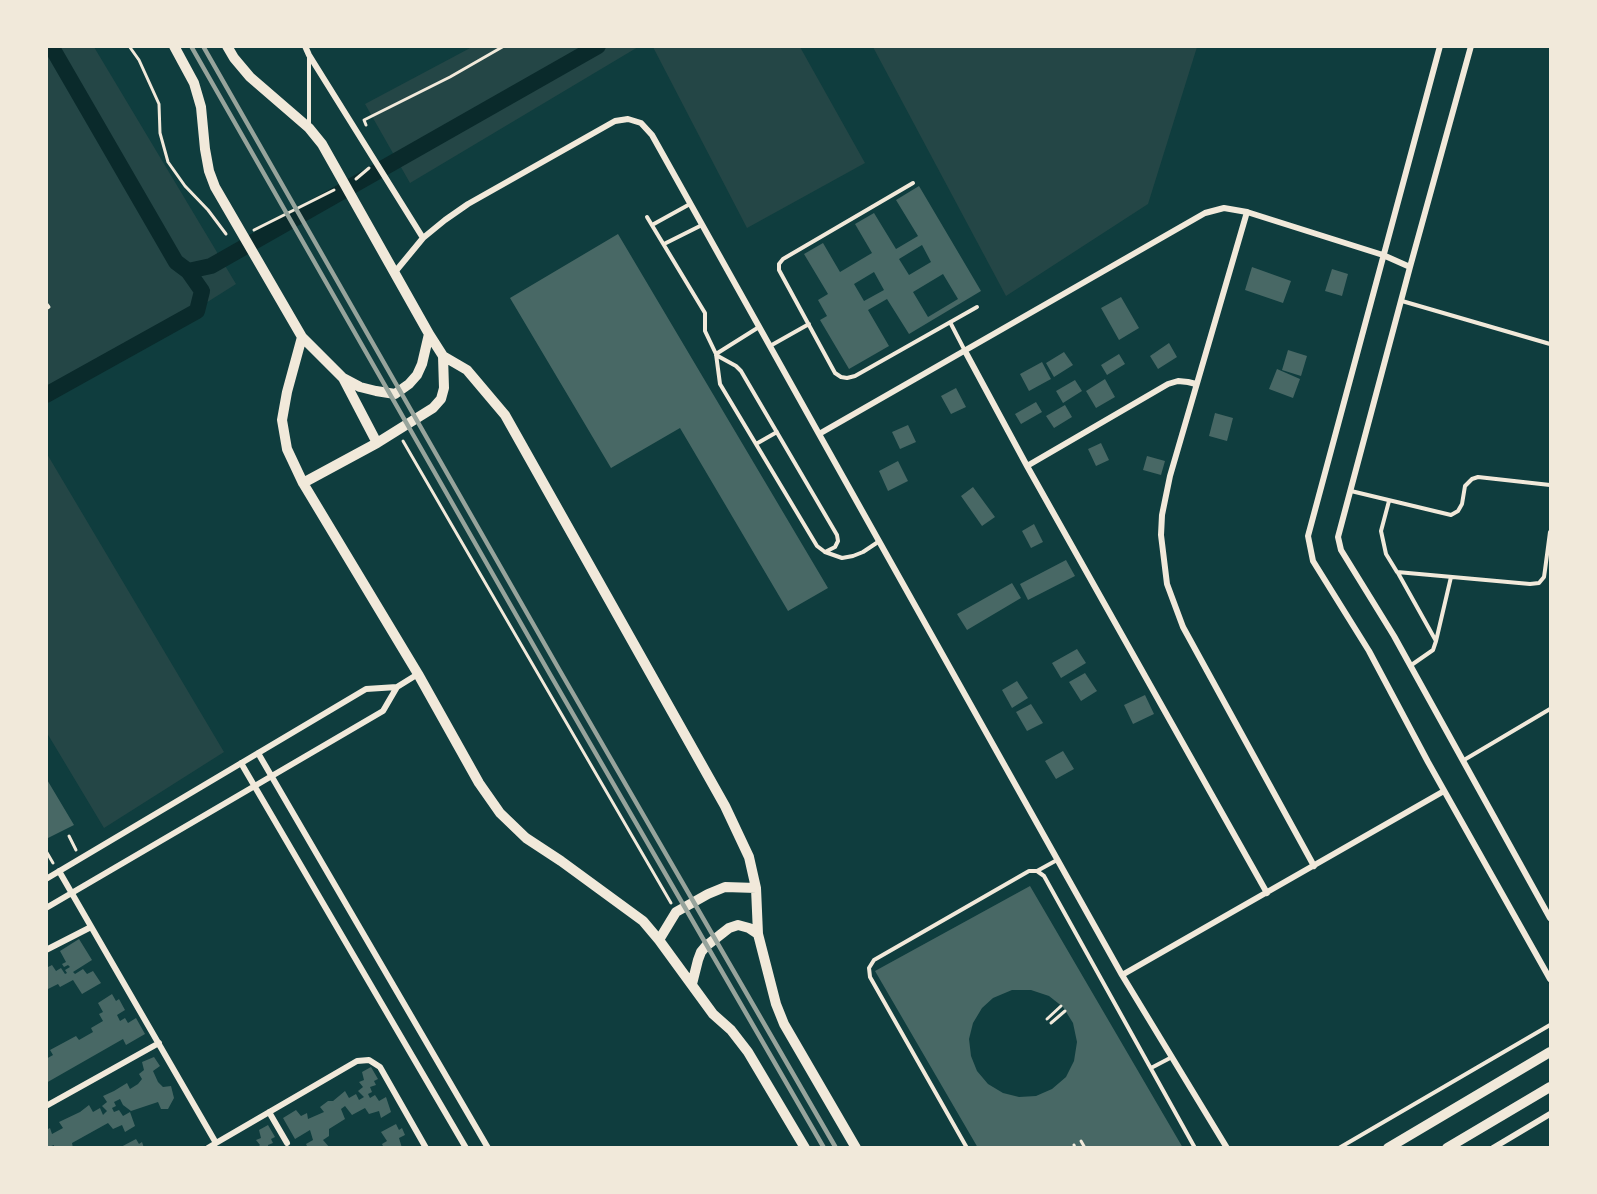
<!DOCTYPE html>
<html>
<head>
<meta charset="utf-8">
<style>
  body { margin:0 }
  #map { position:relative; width:1597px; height:1194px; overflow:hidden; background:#0f3d3e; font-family:"Nunito Sans",sans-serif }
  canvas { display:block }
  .frame { position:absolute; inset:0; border:48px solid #f1e9da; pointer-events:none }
</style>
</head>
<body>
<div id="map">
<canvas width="1597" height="1194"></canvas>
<div class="frame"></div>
</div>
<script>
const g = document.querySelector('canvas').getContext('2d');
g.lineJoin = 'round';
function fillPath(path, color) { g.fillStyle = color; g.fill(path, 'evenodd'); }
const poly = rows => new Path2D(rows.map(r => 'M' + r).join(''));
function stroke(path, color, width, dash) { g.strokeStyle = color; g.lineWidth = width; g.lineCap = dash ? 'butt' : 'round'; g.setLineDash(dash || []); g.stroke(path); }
fillPath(poly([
  [47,47,94,47,236,284,47,403],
  [472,47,638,47,410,183,365,104],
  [653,47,800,47,865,163,747,228],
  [873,47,1197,47,1148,204,1006,296],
  [47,454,224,752,104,828,47,733]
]), '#244646');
stroke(poly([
  [51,46,176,262,188,271,211,266,598,46],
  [46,395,197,311,202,291,188,271]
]), '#0a2a2b', 16);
fillPath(poly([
  [919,186,981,291,909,334,887,299,868,310,889,346,849,369,820,320,827,316,818,300,828,294,804,254,823,243,840,272,872,253,855,224,874,213,896,249,918,236,896,200],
  [922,245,931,262,909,275,899,259],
  [874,272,884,290,864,301,854,284],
  [943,274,958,299,928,317,913,292],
  [618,234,828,588,788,611,680,428,611,468,510,298],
  [1252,267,1291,281,1283,303,1245,290],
  [1332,269,1348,274,1342,296,1325,291],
  [1121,297,1139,328,1119,340,1101,308],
  [1169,343,1177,357,1158,369,1150,356],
  [1288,350,1307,356,1301,376,1282,370],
  [1064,352,1073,365,1054,377,1046,363],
  [1119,354,1125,364,1107,375,1101,365],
  [1042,362,1051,379,1029,391,1020,374],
  [1277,369,1300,379,1293,398,1269,389],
  [1105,379,1115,397,1096,408,1086,391],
  [1075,380,1082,391,1063,403,1056,391],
  [956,388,966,407,951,414,941,396],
  [1036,402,1042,412,1021,424,1015,414],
  [1065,405,1072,417,1054,428,1046,416],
  [1215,413,1233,418,1227,441,1209,436],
  [908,425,916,442,900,449,892,432],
  [1101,443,1109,460,1096,466,1088,449],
  [1147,456,1165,461,1161,475,1143,470],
  [898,461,908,481,888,491,879,471],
  [973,487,995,517,982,526,961,496],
  [1034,524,1043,542,1031,548,1022,531],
  [1066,560,1075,576,1028,600,1020,584],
  [1012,583,1021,598,967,630,957,614],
  [1077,649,1086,663,1061,678,1052,663],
  [1085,673,1097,691,1081,701,1069,682],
  [1017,681,1028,698,1012,708,1002,690],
  [1145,695,1154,714,1133,724,1124,705],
  [1031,704,1043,723,1027,731,1016,712],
  [1063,751,1074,769,1056,779,1045,761],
  [46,778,74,825,46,839],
  [1030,886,1183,1148,978,1148,875,971],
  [1012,990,1031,990,1049,996,1063,1007,1073,1023,1077,1042,1074,1061,1066,1077,1052,1089,1036,1096,1019,1097,1003,1093,988,1084,977,1071,971,1056,969,1039,973,1023,982,1008,993,998],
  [79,939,92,960,73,972,75,974,83,969,87,974,93,971,101,983,82,994,73,980,60,987,58,984,46,990,46,968,52,965,56,971,61,968,65,974,67,973,65,970,70,967,68,965,64,967,62,964,66,962,60,951],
  [112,994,116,1001,119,999,125,1010,117,1015,120,1021,125,1018,128,1023,136,1018,145,1034,126,1045,123,1039,46,1083,46,1059,53,1055,50,1050,76,1036,79,1040,93,1032,91,1028,103,1021,99,1014,103,1012,98,1003],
  [154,1057,160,1066,153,1071,158,1082,163,1087,171,1086,174,1098,168,1109,161,1109,158,1102,131,1111,123,1105,120,1099,114,1102,116,1106,112,1108,114,1112,119,1110,123,1116,130,1112,135,1126,125,1132,122,1125,113,1129,108,1123,72,1143,73,1148,54,1148,54,1145,46,1148,46,1130,50,1128,52,1134,63,1128,59,1122,80,1112,89,1105,93,1112,100,1108,103,1115,107,1111,102,1106,107,1102,103,1096,114,1091,127,1083,130,1089,138,1084,142,1079,139,1074,144,1070,142,1062],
  [371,1067,378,1079,374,1081,376,1085,370,1087,372,1092,368,1094,370,1098,375,1095,379,1101,386,1097,391,1112,381,1118,379,1111,369,1114,365,1108,352,1115,345,1106,341,1109,345,1119,329,1129,329,1136,323,1140,330,1148,308,1148,306,1144,313,1140,310,1130,295,1139,283,1118,296,1110,301,1116,307,1113,308,1119,324,1112,320,1107,328,1101,333,1101,345,1091,349,1098,356,1094,359,1100,364,1097,358,1091,363,1087,359,1082,364,1080,362,1072],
  [396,1124,399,1130,402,1128,405,1135,399,1138,402,1148,384,1148,382,1144,387,1141,381,1132],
  [268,1125,275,1137,271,1139,273,1143,268,1145,268,1148,257,1148,260,1145,256,1140,261,1138,259,1130],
  [136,1139,139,1144,142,1142,144,1148,119,1148]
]), '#486865');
stroke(poly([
  [129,46,139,60,159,104,160,133,168,162,185,186,208,210,226,234],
  [366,125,364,120,450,77,504,46],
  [356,179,369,168],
  [254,230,334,190],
  [46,303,49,307,46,309],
  [403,441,671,903],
  [69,836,76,850],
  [46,851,53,863],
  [1047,1019,1061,1006],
  [1051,1023,1065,1011],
  [1081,1141,1085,1148],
  [1074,1145,1075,1148]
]), '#f1e9da', 3);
stroke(poly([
  [309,56,309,126],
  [913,183,783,259,779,264,779,270,835,373,841,377,847,378,855,376,977,307],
  [647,217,705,313,705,331,716,354,720,384,817,546,825,552,842,558,853,556,863,552,878,542],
  [652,225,690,204],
  [664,244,702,225],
  [1402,301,1550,344],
  [950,322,965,351],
  [770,346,809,324],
  [716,354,759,327],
  [716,355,736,366,741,371,837,535,838,541,835,547,825,552],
  [756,444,777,432],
  [1351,491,1451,515,1458,511,1462,504,1465,486,1472,479,1478,477,1550,485],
  [1389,501,1381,531,1386,554,1397,572,1530,584,1539,583,1544,577,1545,570,1550,532],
  [1398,573,1436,641,1433,650,1410,666],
  [1436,641,1451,577],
  [1464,760,1550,709],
  [1037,871,1057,860],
  [1151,1068,1172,1057],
  [967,1148,870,977,869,968,874,960,1029,871,1037,871,1044,876,1195,1148],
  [1339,1148,1550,1025]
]), '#f1e9da', 4);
stroke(poly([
  [305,46,309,55,423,238],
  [1440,46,1308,536,1313,561,1369,651,1428,762,1550,979],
  [1471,46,1410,267,1338,537,1341,550,1394,636,1550,918],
  [1247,212,1170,476,1162,515,1161,535,1167,584,1183,627,1314,866],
  [395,272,423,238,445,220,468,204,615,121,628,119,641,123,652,135,819,434],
  [965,351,1027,466,1267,893],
  [1027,466,1168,384,1178,381,1188,382,1196,384],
  [258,753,488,1148],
  [241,763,466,1148],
  [59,871,216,1143,357,1061,369,1060,380,1067,426,1148],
  [46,879,366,689,397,687],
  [46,908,383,711,397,687,418,674],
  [46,950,91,927],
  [1122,975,1444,791],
  [46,1106,159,1043],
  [269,1112,287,1143],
  [208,1148,216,1143],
  [1227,1148,1122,975,819,434,1205,213,1224,208,1247,212,1383,255,1410,267],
  [1493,1148,1550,1114]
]), '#f1e9da', 6);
stroke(poly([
  [174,46,194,83,201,107,205,149,209,171,215,187,302,337,343,378,360,387,376,391,395,394,409,384,417,375,422,364,429,334],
  [227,46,234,58,250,77,309,128,322,144,429,334,443,356,467,370,505,415,725,806,749,857,756,888,758,934,776,1004,784,1024,856,1148],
  [302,337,287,392,282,420,287,449,303,483,418,674,479,783,500,813,526,838,561,861,643,921,659,940,713,1014,731,1030,748,1052,805,1148],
  [343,378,377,443],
  [303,483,377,443,433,408,441,399,444,388,443,356],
  [659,940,676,912,708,894,725,887,756,888],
  [692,984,698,960,701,952,706,946,729,928,738,925,749,928,758,934]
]), '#f1e9da', 10);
stroke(poly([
  [1388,1148,1550,1052],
  [1447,1148,1550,1087]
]), '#f1e9da', 10);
stroke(poly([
  [191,46,551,676,824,1148],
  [203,46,560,671,836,1148]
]), '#97a49c', 4.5);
</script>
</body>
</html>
